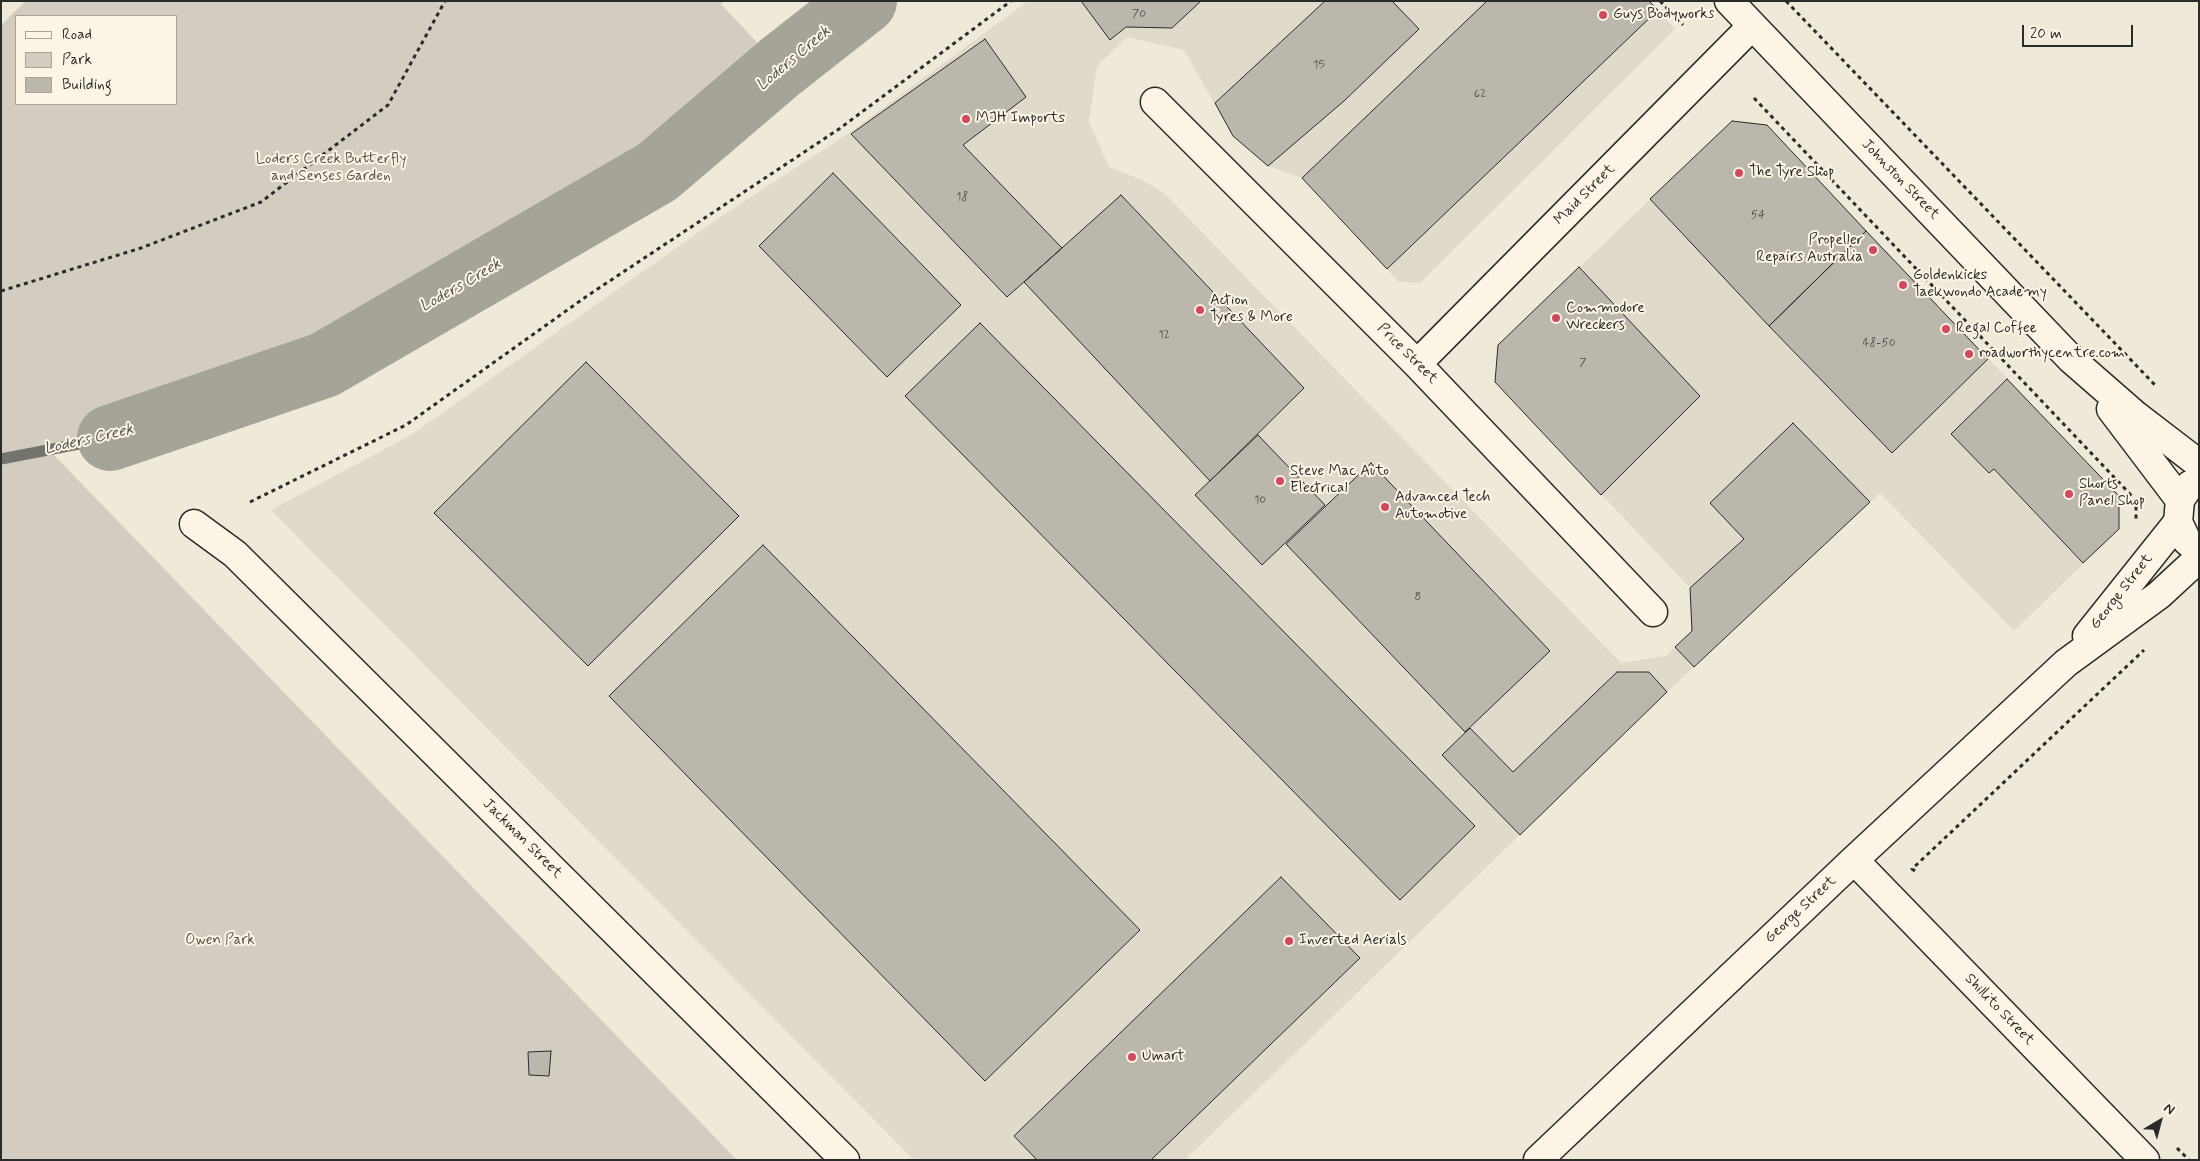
<!DOCTYPE html>
<html>
<head>
<meta charset="utf-8">
<style>
  body { margin:0 }
  #map { position:relative; width:2200px; height:1161px; overflow:hidden; background:#efe9da; font-family:Mynerve,sans-serif }
  canvas { display:block }
  .frame { position:absolute; inset:0; border:2px solid #2b2b2b; pointer-events:none }
  .legend { position:absolute; left:15px; top:15px; width:162px; height:90px; box-sizing:border-box; background:#fcf5e5; border:1px solid #a8a49b; margin:0; padding:6px 9px; list-style:none; font-size:15px; color:#2b2b2b }
  .legend li { display:flex; align-items:center; gap:10px; height:25px }
  .legend b { width:25px; border:1px solid #a8a49b }
  .north { position:absolute; left:2135px; top:1096px; width:50px; height:50px; -webkit-text-stroke:4px #fcf5e5; paint-order:stroke; rotate:37deg; font-size:14px; font-weight:700; line-height:20px; text-align:center; color:#2b2b2b }
  .north::after { content:''; display:block; margin:auto; width:18px; height:22px; background:#2b2b2b; clip-path:polygon(50% 0,100% 100%,50% 72%,0 100%) }
  .scale { position:absolute; left:2022px; top:25px; width:111px; height:22px; box-sizing:border-box; border:2px solid #2b2b2b; border-top:0; padding-left:6px; font-size:15px; line-height:18px; white-space:nowrap; color:#2b2b2b; -webkit-text-stroke:4px #fcf5e5; paint-order:stroke }
</style>
</head>
<body>
<div id="map">
<canvas width="2200" height="1161"></canvas>
<div class="frame"></div>
<ul class="legend">
<li><b style="height:6px;background:#fcf5e5"></b>Road</li>
<li><b style="height:14px;background:#d2cdc0"></b>Park</li>
<li><b style="height:14px;background:#bcb7ac"></b>Building</li>
</ul>
<div class="north">N</div>
<div class="scale">20 m</div>
</div>
<script>
const g = document.querySelector('canvas').getContext('2d');
g.lineJoin = 'round';
function fillPath(path, color) { g.fillStyle = color; g.fill(path, 'evenodd'); }
const poly = rows => new Path2D(rows.map(r => 'M' + r).join(''));
function stroke(path, color, width, dash) { g.strokeStyle = color; g.lineWidth = width; g.lineCap = dash ? 'butt' : 'round'; g.setLineDash(dash || []); g.stroke(path); }
function label(font, color, halo, rows, align = 'center') {
  g.font = font + ' Mynerve,sans-serif'; g.lineWidth = 4; g.setLineDash([]); g.textBaseline = 'middle'; g.strokeStyle = halo; g.fillStyle = color; for (const [text, x, y, turn = 0] of rows) {
    g.save(); g.translate(x, y); g.rotate((+turn || 0) * Math.PI / 180); g.textAlign = isNaN(turn) ? turn : align; if (halo) g.strokeText(text, 0, 0); g.fillText(text, 0, 0); g.restore();
  }
}
fillPath(poly([
  [1028,1,1649,1,1675,29,1420,283,1399,282,1302,178,1268,166,1233,136,1184,50,1127,37,1097,66,1089,122,1109,167,1142,180,1164,193,1621,663,1666,656,1691,631,1690,588,1495,382,1498,345,1732,121,1767,125,2119,496,2119,529,2014,631,1880,493,1667,692,1185,1160,914,1160,271,510,411,435,720,217,849,133]
]), '#e0dacc');
fillPath(poly([
  [26,1,724,1,721,4,780,67,657,172,324,365,110,438,49,450,737,1160,1,1160,1,25],
  [16,16,176,16,176,104,16,104]
]), '#d2cdc0');
stroke(poly([
  [1,459,110,438]
]), '#75736d', 11);
stroke(poly([
  [110,438,324,365,657,172,780,67,864,1]
]), '#a6a399', 66);
const building = poly([
  [1081,1,1201,1,1172,28,1126,27,1110,40,1081,1],
  [1325,1,1392,1,1419,29,1344,101,1268,166,1233,136,1215,103,1325,1],
  [1487,1,1649,1,1658,10,1387,269,1302,178,1487,1],
  [985,39,1026,97,963,145,1062,248,1007,297,851,134,985,39],
  [1732,121,1767,125,1866,231,1769,326,1650,199,1732,121],
  [833,173,961,305,887,377,759,246,833,173],
  [1121,195,1304,388,1210,481,1024,282,1121,195],
  [1866,231,1988,359,1892,453,1769,326,1866,231],
  [1579,267,1700,396,1601,495,1495,382,1498,345,1579,267],
  [980,323,1475,826,1400,900,905,396,980,323],
  [586,362,739,516,588,666,434,513,586,362],
  [2007,379,2119,496,2119,529,2083,563,1994,469,1989,473,1951,434,2007,379],
  [1793,423,1870,502,1694,667,1675,647,1692,631,1690,588,1744,539,1710,503,1793,423],
  [1258,435,1325,505,1262,565,1195,495,1258,435],
  [1371,463,1550,651,1465,732,1286,544,1371,463],
  [763,545,1140,930,985,1081,609,696,763,545],
  [1617,672,1649,672,1667,692,1520,835,1442,755,1470,728,1513,772,1617,672],
  [1281,877,1360,958,1151,1160,1037,1160,1014,1136,1281,877],
  [551,1051,549,1076,529,1075,528,1052,551,1051]
]);
fillPath(building, '#bcb7ac');
stroke(building, '#2b2b2b', 1);
const minor = poly([
  [1155,102,1417,364,1653,612],
  [1417,364,1752,26],
  [194,524,235,554,845,1160],
  [2087,636,2178,522],
  [1854,860,2145,1160],
  [1538,1160,1854,860,2066,663,2159,595,2199,558]
]);
const tertiary = poly([
  [1729,1,2071,359,2134,414,2199,464],
  [2111,409,2180,500],
  [2190,485,2180,500,2178,522,2187,541,2199,550]
]);
stroke(minor, '#2b2b2b', 31);
stroke(tertiary, '#2b2b2b', 31);
stroke(poly([
  [1660,1,1683,25],
  [1786,1,2155,385],
  [1754,98,2130,494,2136,506,2136,521],
  [1,291,141,248,261,202,388,105,445,1],
  [250,502,406,425,587,296,839,129,1011,1],
  [1915,871,1912,869,2144,650],
  [2177,1148,2189,1160]
]), '#2b2b2b', 3, [4, 4]);
stroke(minor, '#fcf5e5', 28);
stroke(tertiary, '#fcf5e5', 28);
for (const [x, y, r, color] of [
  [1603,15,5,"#d1495b"],
  [966,119,5,"#d1495b"],
  [1739,173,5,"#d1495b"],
  [1873,250,5,"#d1495b"],
  [1903,285,5,"#d1495b"],
  [1200,310,5,"#d1495b"],
  [1556,318,5,"#d1495b"],
  [1946,329,5,"#d1495b"],
  [1969,354,5,"#d1495b"],
  [1280,481,5,"#d1495b"],
  [2069,494,5,"#d1495b"],
  [1385,507,5,"#d1495b"],
  [1289,941,5,"#d1495b"],
  [1132,1057,5,"#d1495b"]
]) { const dot = new Path2D(); dot.arc(x, y, r, 0, 2 * Math.PI); g.fillStyle = color; g.fill(dot); stroke(dot, '#fcf5e5', 2); }
label('12px', '#4f4e4b', null, [
  ["70",1139,14],
  ["15",1319,65],
  ["62",1480,94],
  ["18",962,197],
  ["54",1758,215],
  ["12",1164,335],
  ["48-50",1879,343],
  ["7",1583,363],
  ["10",1260,500],
  ["8",1418,597]
]);
label('15px', '#2b2b2b', '#fcf5e5', [
  ["Guys Bodyworks",1613,15],
  ["MJH Imports",976,119],
  ["The Tyre Shop",1749,173],
  ["Propeller",1863,241,"right"],
  ["Repairs Australia",1863,258,"right"],
  ["Goldenkicks",1913,276],
  ["Taekwondo Academy",1913,293],
  ["Action",1210,301],
  ["Tyres & More",1210,318],
  ["Commodore",1566,309],
  ["Wreckers",1566,326],
  ["Regal Coffee",1956,329],
  ["roadworthycentre.com",1979,354],
  ["Steve Mac Auto",1290,472],
  ["Electrical",1290,489],
  ["Shorts",2079,485],
  ["Panel Shop",2079,502],
  ["Advanced Tech",1395,498],
  ["Automotive",1395,515],
  ["Inverted Aerials",1299,941],
  ["Umart",1142,1057]
], 'left');
label('15px', '#555450', '#fcf5e5', [
  ["Loders Creek Butterfly",331,160],
  ["and Senses Garden",331,177],
  ["Owen Park",220,941]
]);
label('15px', '#2b2b2b', '#fcf5e5', [
  ["Johnston Street",1900,180,46],
  ["Maid Street",1585,195,-45],
  ["Price Street",1407,354,45],
  ["George Street",2122,592,-52],
  ["Jackman Street",522,839,45],
  ["George Street",1801,910,-43],
  ["Shillito Street",1999,1010,46]
]);
label('italic 16px', '#565552', '#fcf5e5', [
  ["Loders Creek",794,59,-40],
  ["Loders Creek",461,286,-30],
  ["Loders Creek",89,440,-13]
]);
</script>
</body>
</html>
